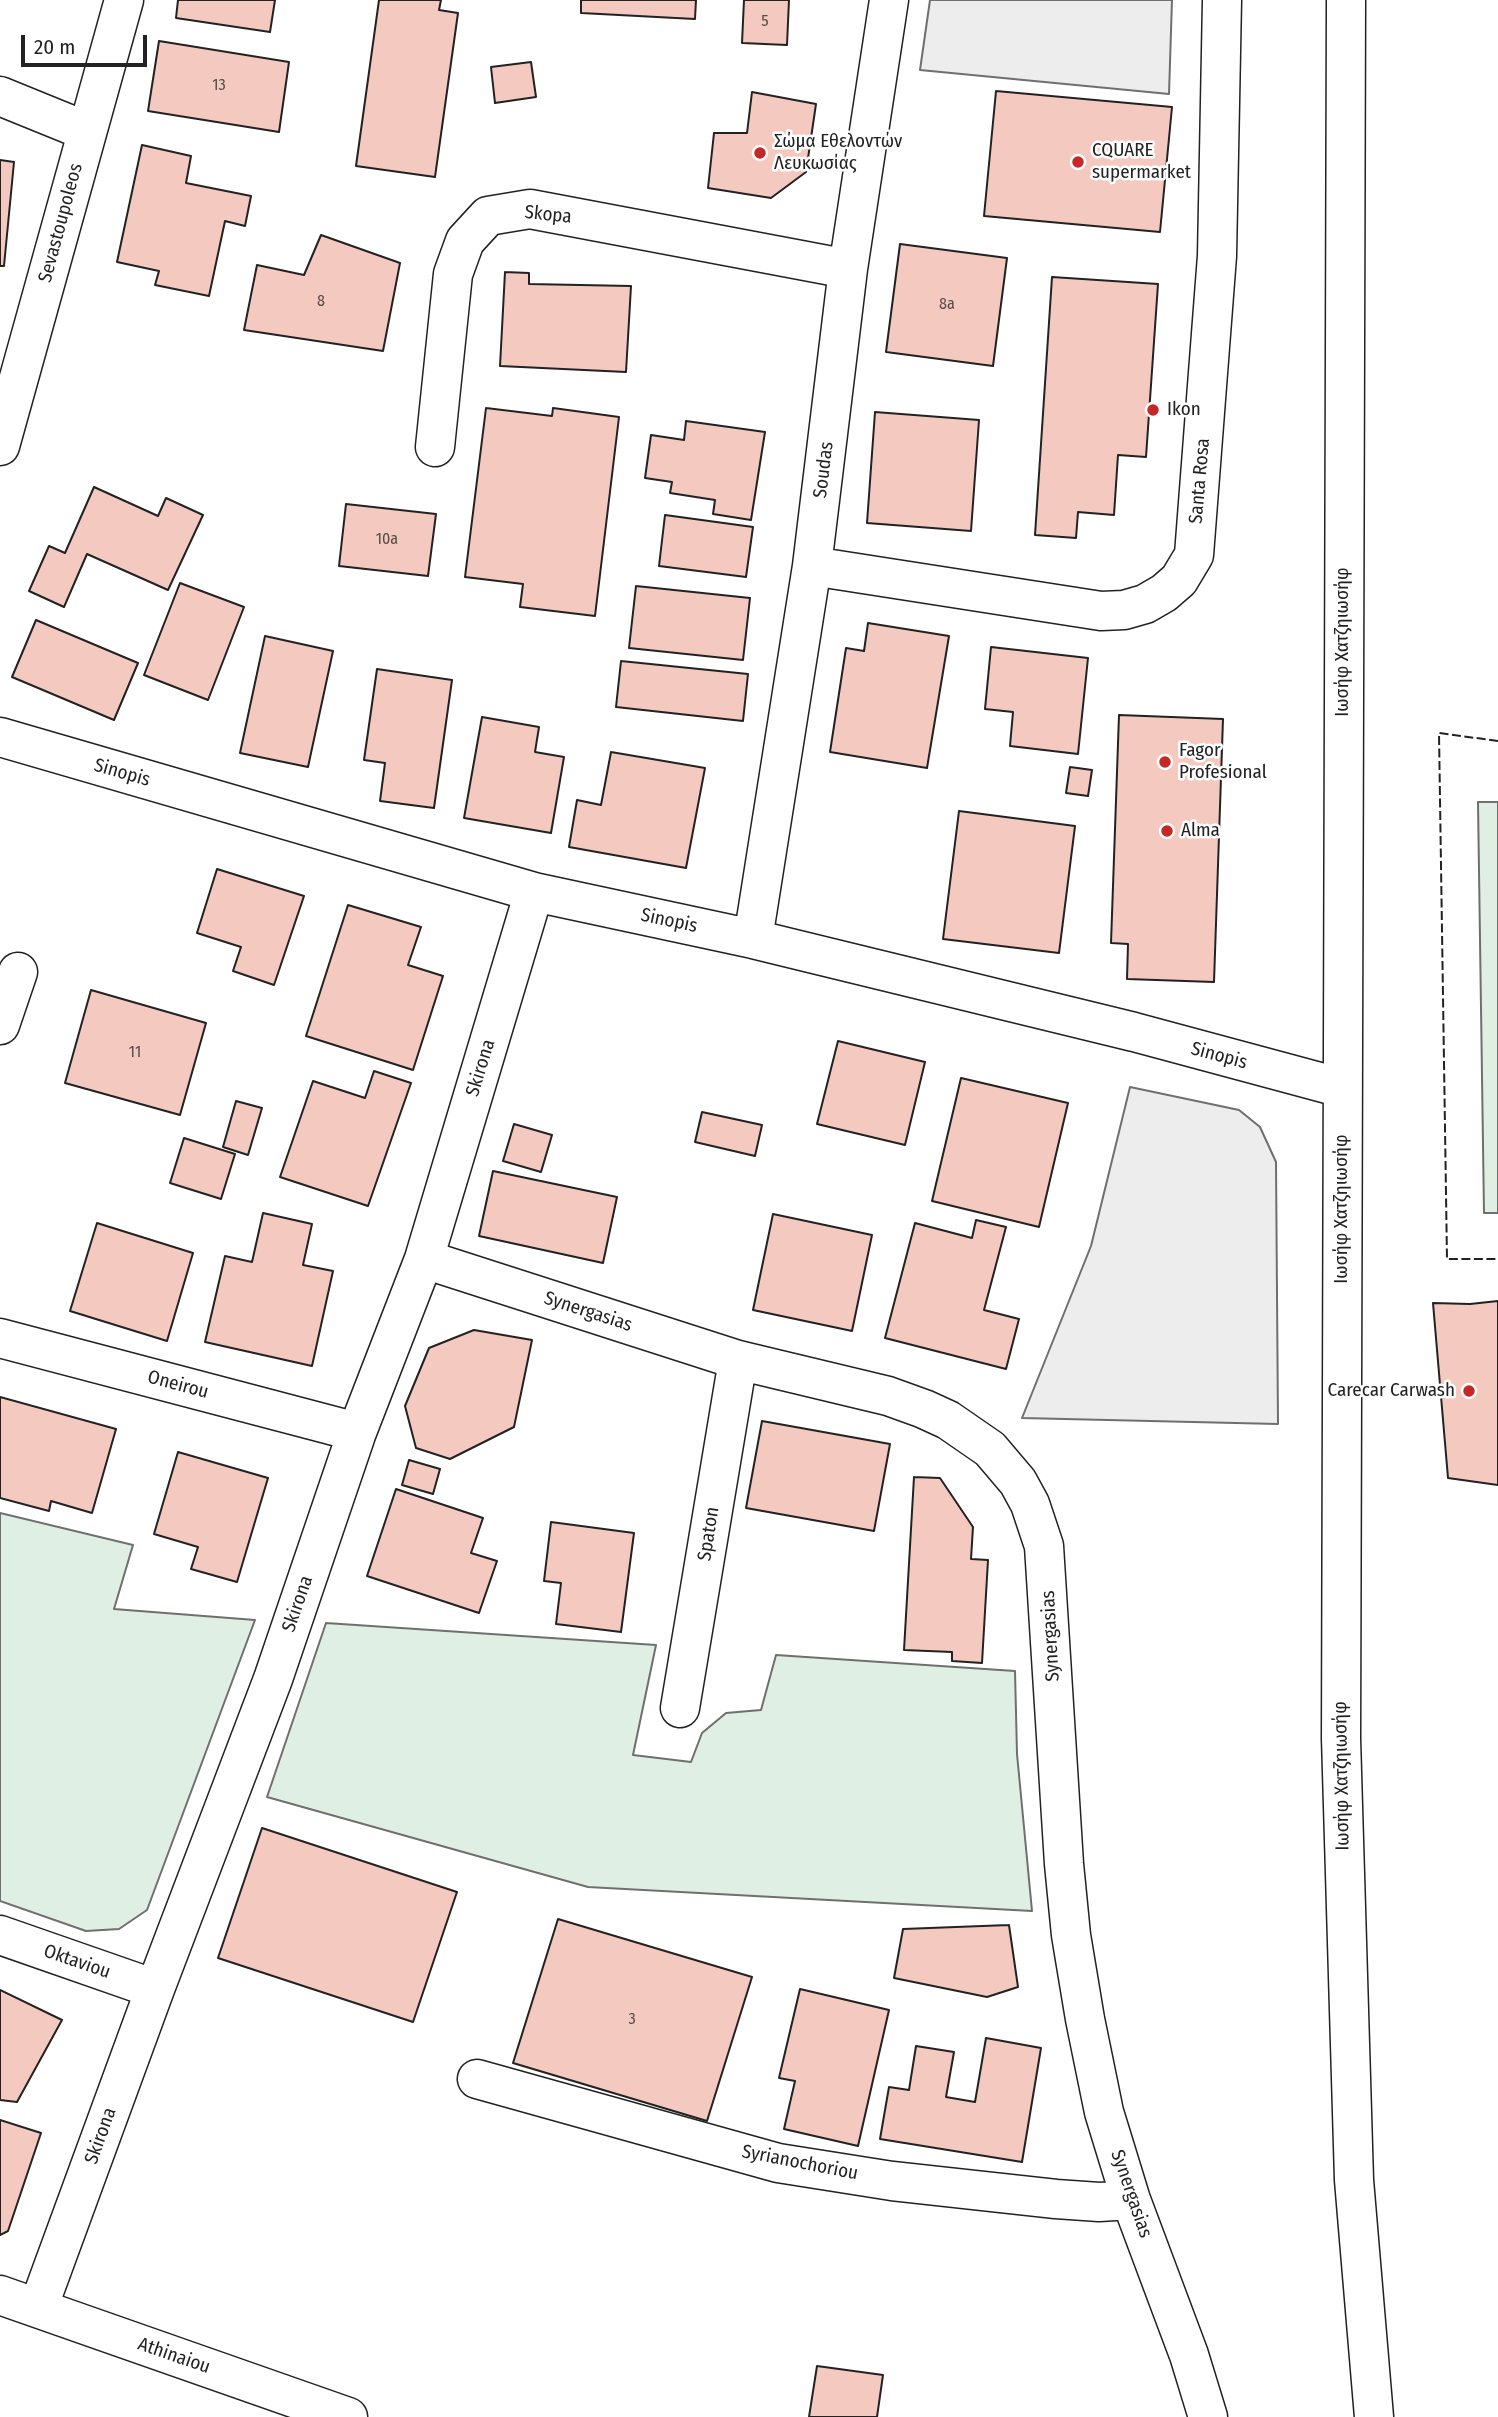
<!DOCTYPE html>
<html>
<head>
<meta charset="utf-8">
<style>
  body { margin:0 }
  #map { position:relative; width:1498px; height:2417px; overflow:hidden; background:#fff; font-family:"Fira Sans Condensed",sans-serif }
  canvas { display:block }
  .scale { position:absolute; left:21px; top:35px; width:126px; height:32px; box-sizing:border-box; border:4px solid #222; border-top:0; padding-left:9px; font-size:21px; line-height:24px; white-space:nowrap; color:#222; -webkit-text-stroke:5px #fff; paint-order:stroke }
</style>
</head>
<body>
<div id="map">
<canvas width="1498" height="2417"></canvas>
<div class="scale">20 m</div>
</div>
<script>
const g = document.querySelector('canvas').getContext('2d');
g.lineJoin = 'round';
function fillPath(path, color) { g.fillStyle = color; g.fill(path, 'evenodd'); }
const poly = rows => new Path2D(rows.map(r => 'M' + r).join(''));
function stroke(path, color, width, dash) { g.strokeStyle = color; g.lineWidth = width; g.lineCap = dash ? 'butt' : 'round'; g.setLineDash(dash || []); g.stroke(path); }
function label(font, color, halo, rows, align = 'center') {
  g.font = font + ' "Fira Sans Condensed",sans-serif'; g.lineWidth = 5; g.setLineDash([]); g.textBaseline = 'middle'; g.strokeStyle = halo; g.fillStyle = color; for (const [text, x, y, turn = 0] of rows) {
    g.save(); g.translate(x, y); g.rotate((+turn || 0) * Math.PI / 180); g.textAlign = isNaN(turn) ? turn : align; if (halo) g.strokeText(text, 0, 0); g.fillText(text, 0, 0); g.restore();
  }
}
const green = poly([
  [1478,802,1498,802,1498,1213,1484,1213,1478,802],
  [0,1513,133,1545,114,1609,255,1620,147,1910,119,1929,86,1931,0,1901,0,1513],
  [326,1623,656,1645,633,1755,691,1762,702,1733,726,1713,761,1710,776,1655,1015,1671,1017,1754,1032,1911,588,1887,267,1797,326,1623]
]);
fillPath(green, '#e0efe3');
stroke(green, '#6f6f6f', 2);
const parking = poly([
  [930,0,1172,0,1169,94,920,70,930,0],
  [1130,1087,1239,1110,1260,1127,1276,1162,1278,1424,1022,1418,1091,1246,1130,1087]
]);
fillPath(parking, '#ededed');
stroke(parking, '#6f6f6f', 2);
const building = poly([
  [178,0,275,0,270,32,176,18,178,0],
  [379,0,441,0,439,10,458,13,435,177,356,166,379,0],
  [581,0,696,0,695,19,581,13,581,0],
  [744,0,789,0,787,45,742,43,744,0],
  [159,41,289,62,279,132,148,111,159,41],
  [531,62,536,97,495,103,491,67,531,62],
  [996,91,1172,107,1160,232,984,216,996,91],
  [752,92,816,104,806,172,771,198,708,188,714,133,747,133,752,92],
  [142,145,191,156,186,183,251,196,245,226,225,221,209,296,155,285,159,271,117,262,142,145],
  [0,160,14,162,4,266,0,266,0,160],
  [321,235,400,263,383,351,244,330,257,265,304,275,321,235],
  [900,244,1007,258,993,366,886,352,900,244],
  [505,272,529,273,529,284,631,286,626,372,500,366,505,272],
  [1052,277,1158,284,1146,457,1118,455,1114,515,1078,512,1076,538,1035,535,1052,277],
  [486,408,552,416,553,408,619,417,595,616,520,607,523,584,465,577,486,408],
  [875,412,979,420,971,531,867,523,875,412],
  [686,421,765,432,751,520,713,514,715,500,670,493,672,482,645,478,651,435,684,440,686,421],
  [94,487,158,516,166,498,203,515,168,590,87,554,64,607,29,591,49,546,65,553,94,487],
  [346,504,436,514,428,576,339,566,346,504],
  [665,515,753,527,746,577,659,566,665,515],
  [180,583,244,607,208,700,144,675,180,583],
  [636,586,750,598,743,660,629,648,636,586],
  [36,620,138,663,114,720,12,677,36,620],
  [868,623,949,636,927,768,830,752,846,648,864,651,868,623],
  [265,636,333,651,308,767,240,753,265,636],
  [991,647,1088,658,1078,754,1010,746,1013,712,985,709,991,647],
  [621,661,748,674,743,721,616,707,621,661],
  [377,669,452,680,434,808,380,801,385,763,364,760,377,669],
  [1119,715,1223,719,1214,982,1127,979,1128,944,1111,943,1119,715],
  [482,717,539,727,535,752,564,757,551,833,464,818,482,717],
  [611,752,705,768,686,868,569,847,577,800,601,805,611,752],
  [1070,767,1092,770,1088,796,1066,793,1070,767],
  [959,811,1075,826,1059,953,943,939,959,811],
  [217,869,304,896,274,985,233,971,241,947,197,933,217,869],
  [348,905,421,927,408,965,443,976,413,1070,306,1036,348,905],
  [91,990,206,1023,180,1115,65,1083,91,990],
  [838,1041,925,1062,905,1145,817,1124,838,1041],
  [374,1071,411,1083,368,1206,280,1177,313,1081,365,1098,374,1071],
  [961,1078,1068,1103,1039,1227,932,1201,961,1078],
  [236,1101,262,1108,248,1155,223,1147,236,1101],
  [702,1112,762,1125,755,1156,695,1142,702,1112],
  [514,1124,552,1135,541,1172,503,1161,514,1124],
  [184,1138,235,1154,221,1199,170,1183,184,1138],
  [493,1171,617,1197,603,1263,479,1236,493,1171],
  [263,1213,312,1224,303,1265,333,1271,312,1366,205,1342,225,1256,252,1262,263,1213],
  [773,1214,872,1235,852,1331,753,1310,773,1214],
  [976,1220,1006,1227,984,1310,1019,1319,1006,1369,885,1338,915,1223,972,1238,976,1220],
  [97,1223,193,1253,167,1341,70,1311,97,1223],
  [1498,1301,1498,1485,1448,1478,1433,1303,1470,1304,1498,1301],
  [474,1330,532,1340,514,1427,450,1459,416,1448,405,1406,429,1348,474,1330],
  [0,1397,116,1429,92,1513,51,1501,49,1511,0,1498,0,1397],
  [762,1421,890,1444,874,1531,746,1508,762,1421],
  [178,1452,268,1478,237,1582,191,1569,198,1547,154,1534,178,1452],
  [409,1460,440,1469,433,1494,402,1485,409,1460],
  [914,1477,940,1478,973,1527,971,1559,988,1560,982,1663,952,1661,952,1652,904,1650,914,1477],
  [396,1489,483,1518,471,1553,497,1561,479,1613,367,1576,396,1489],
  [551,1522,634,1533,621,1632,556,1624,561,1583,544,1581,551,1522],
  [262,1828,457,1892,413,2022,218,1958,262,1828],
  [558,1919,752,1977,707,2121,513,2063,558,1919],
  [1009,1925,1018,1987,987,1997,894,1978,903,1929,1009,1925],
  [800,1989,889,2010,858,2146,784,2129,795,2081,779,2078,800,1989],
  [0,1990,62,2020,17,2102,0,2100,0,1990],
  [986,2038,1041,2048,1022,2162,880,2139,889,2087,909,2090,916,2046,954,2052,946,2097,975,2102,986,2038],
  [0,2120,41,2133,8,2231,0,2235,0,2120],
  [817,2366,883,2375,877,2417,809,2417,817,2366]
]);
fillPath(building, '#f3c9c0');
stroke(building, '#222', 2);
const minor = poly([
  [0,96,86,131],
  [0,446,124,0],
  [435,447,453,274,465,241,488,216,530,209,848,269],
  [812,566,1101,611,1124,610,1145,604,1164,593,1179,580,1194,555,1217,256,1222,0],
  [0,737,534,892,753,939,1134,1032,1342,1088],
  [753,939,812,566,848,269,889,0],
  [0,1025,18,972],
  [424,1259,738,1360,888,1396,924,1409,948,1420,990,1449,1018,1482,1030,1504,1044,1546,1064,1864,1071,1935,1085,2019,1104,2112,1131,2200,1189,2355,1208,2417],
  [0,1338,357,1432],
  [680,1708,738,1360],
  [0,1935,155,1989],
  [477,2079,778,2163,892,2181,1056,2199,1099,2202,1131,2200],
  [0,2295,348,2417],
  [38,2308,155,1989,273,1679,357,1432,424,1259,534,892]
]);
const secondary = poly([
  [1346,0,1341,1738,1354,2180,1374,2417]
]);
stroke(minor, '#222', 41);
stroke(secondary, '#222', 41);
stroke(minor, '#fff', 38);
stroke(secondary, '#fff', 38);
stroke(poly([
  [1498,741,1439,733,1447,1259,1498,1259]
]), '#222', 2, [9, 3.5]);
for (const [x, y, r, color] of [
  [760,153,7,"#c62828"],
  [1078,162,7,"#c62828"],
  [1153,410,7,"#c62828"],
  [1165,762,7,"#c62828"],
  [1167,831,7,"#c62828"],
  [1469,1391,7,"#c62828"]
]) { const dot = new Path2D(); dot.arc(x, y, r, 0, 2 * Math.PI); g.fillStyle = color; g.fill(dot); stroke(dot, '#fff', 2.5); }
label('16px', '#564c4a', null, [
  ["5",765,22],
  ["13",219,86],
  ["8",321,302],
  ["8a",947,305],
  ["10a",387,540],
  ["11",135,1053],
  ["3",632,2020]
]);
label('19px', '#222', '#fff', [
  ["Σώμα Εθελοντών",774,142],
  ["Λευκωσίας",774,164],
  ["CQUARE",1092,151],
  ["supermarket",1092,173],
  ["Ikon",1167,410],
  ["Fagor",1179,751],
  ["Profesional",1179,773],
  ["Alma",1181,831],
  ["Carecar Carwash",1455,1391,"right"]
], 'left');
label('19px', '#222', '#fff', [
  ["Skopa",548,215,6],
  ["Sevastoupoleos",61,223,-75],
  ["Soudas",824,470,-83],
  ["Santa Rosa",1200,481,-85],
  ["Ιωσήφ Χατζηιωσήφ",1343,642,-90],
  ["Sinopis",122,773,16],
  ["Sinopis",669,921,12],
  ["Sinopis",1219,1056,15],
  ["Skirona",481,1068,-73],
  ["Ιωσήφ Χατζηιωσήφ",1342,1209,-90],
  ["Synergasias",588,1312,18],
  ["Oneirou",178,1385,15],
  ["Spaton",709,1534,-81],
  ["Skirona",298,1604,-71],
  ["Synergasias",1051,1636,-93],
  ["Ιωσήφ Χατζηιωσήφ",1342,1776,-91],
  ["Oktaviou",77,1962,19],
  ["Skirona",101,2136,-70],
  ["Syrianochoriou",800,2163,11],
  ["Synergasias",1131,2194,71],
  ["Athinaiou",174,2356,19]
]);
</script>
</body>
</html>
